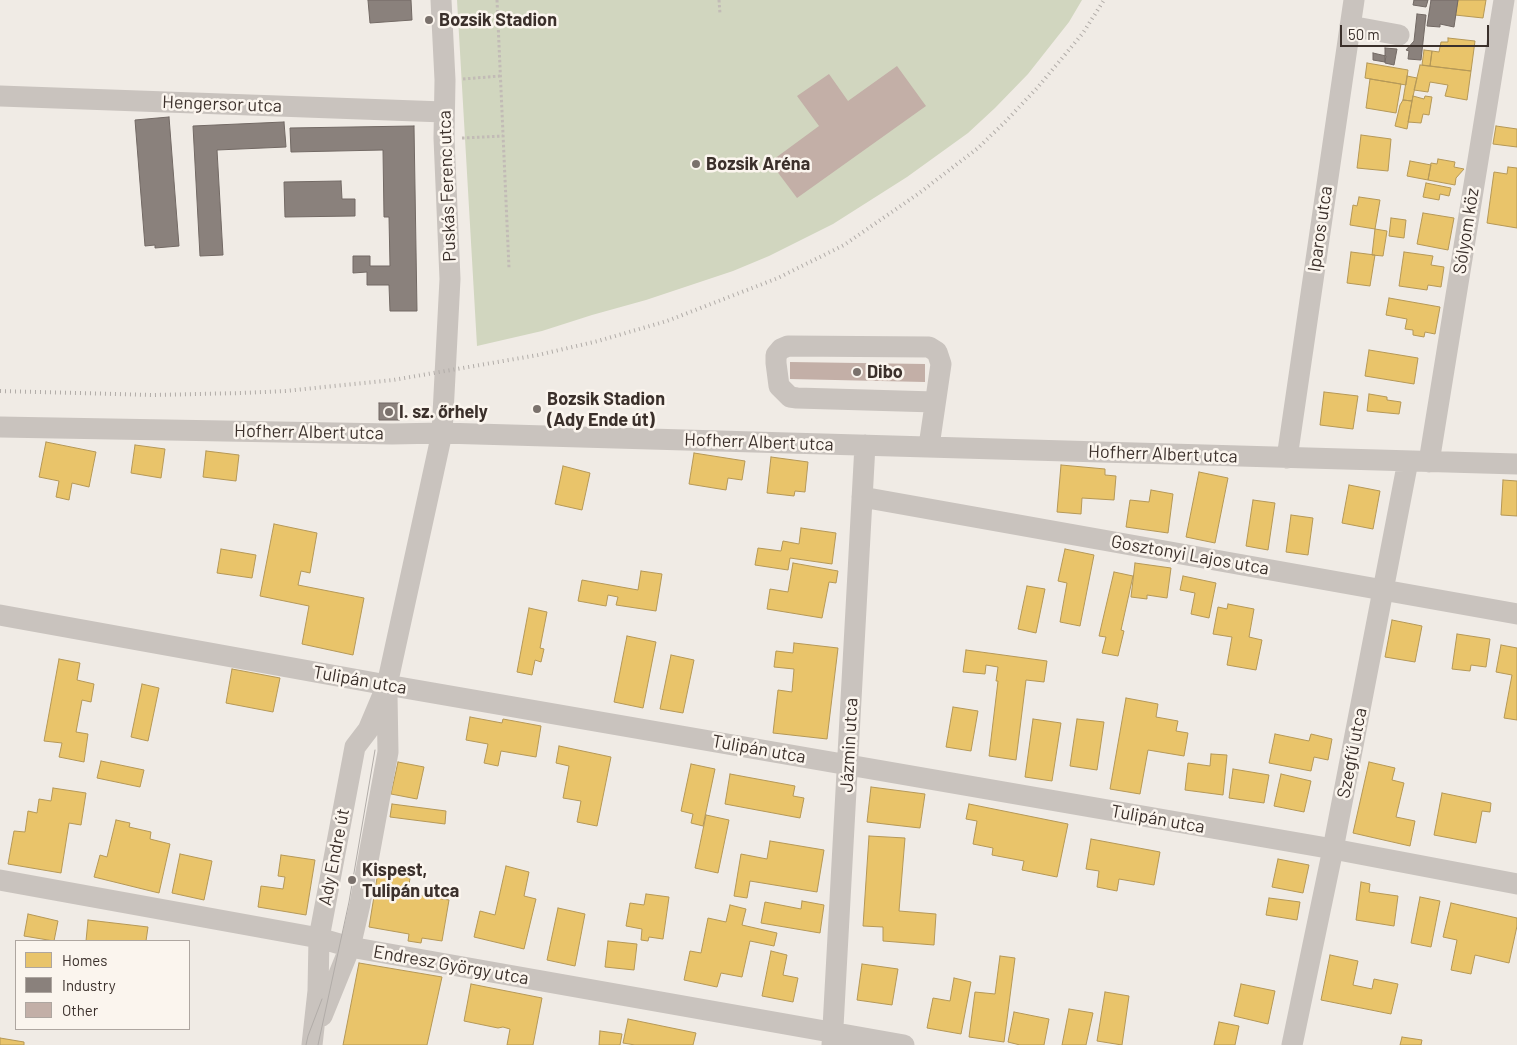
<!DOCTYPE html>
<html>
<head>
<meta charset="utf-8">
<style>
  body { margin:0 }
  #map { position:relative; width:1517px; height:1045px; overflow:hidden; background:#f0ebe5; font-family:Barlow,sans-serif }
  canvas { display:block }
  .legend { position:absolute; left:15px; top:940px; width:175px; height:90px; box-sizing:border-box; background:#fbf5ee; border:1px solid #aea6a0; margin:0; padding:6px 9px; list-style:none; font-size:15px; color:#3b302b }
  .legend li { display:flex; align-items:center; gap:10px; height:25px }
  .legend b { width:25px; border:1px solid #aea6a0 }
  .scale { position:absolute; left:1340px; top:25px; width:149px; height:22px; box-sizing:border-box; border:2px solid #3b302b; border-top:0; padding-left:6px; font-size:15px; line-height:18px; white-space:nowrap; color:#3b302b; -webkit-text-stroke:4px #fbf5ee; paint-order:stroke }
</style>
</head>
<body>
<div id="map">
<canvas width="1517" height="1045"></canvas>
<ul class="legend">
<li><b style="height:14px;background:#e9c46a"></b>Homes</li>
<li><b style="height:14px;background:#8a817c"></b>Industry</li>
<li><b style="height:14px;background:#c3afa7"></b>Other</li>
</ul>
<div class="scale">50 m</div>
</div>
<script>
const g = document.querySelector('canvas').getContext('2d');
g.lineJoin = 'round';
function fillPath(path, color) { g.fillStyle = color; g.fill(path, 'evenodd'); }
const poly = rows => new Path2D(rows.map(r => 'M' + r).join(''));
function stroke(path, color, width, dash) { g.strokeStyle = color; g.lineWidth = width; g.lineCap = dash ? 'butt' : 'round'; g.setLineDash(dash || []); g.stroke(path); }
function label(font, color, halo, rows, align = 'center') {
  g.font = font + ' Barlow,sans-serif'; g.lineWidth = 5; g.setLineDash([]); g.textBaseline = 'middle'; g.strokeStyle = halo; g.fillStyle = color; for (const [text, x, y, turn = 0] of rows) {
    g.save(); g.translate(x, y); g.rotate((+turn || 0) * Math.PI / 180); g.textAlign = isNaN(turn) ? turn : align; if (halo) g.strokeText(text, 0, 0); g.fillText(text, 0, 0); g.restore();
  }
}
fillPath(poly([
  [457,0,1082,0,1069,22,1028,74,995,108,968,133,907,177,833,224,769,256,733,271,646,300,592,315,542,331,477,346]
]), '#d1d6bf');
const homes = poly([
  [1458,0,1486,0,1483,18,1455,15,1458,0],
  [1448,38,1475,41,1471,71,1430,66,1432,51,1439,52,1441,42,1448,42,1448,38],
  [1424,50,1432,51,1430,66,1422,65,1424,50],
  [1367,63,1408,70,1406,85,1365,78,1367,63],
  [1420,65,1471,71,1467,100,1445,96,1448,85,1430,82,1428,92,1414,90,1420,65],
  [1407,76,1417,78,1412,101,1403,100,1407,76],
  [1370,79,1401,84,1396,113,1366,108,1370,79],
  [1413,96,1424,99,1425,96,1432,97,1429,115,1423,114,1421,123,1408,122,1413,96],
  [1403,100,1412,101,1407,129,1395,126,1400,105,1403,100],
  [1496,126,1517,129,1517,147,1493,144,1496,126],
  [1361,135,1391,139,1388,171,1357,168,1361,135],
  [1438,159,1455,162,1454,167,1464,169,1456,178,1455,185,1428,180,1431,163,1437,164,1438,159],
  [1410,161,1431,165,1428,180,1407,176,1410,161],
  [1508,167,1517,168,1517,228,1487,223,1494,172,1507,174,1508,167],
  [1426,183,1451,188,1449,196,1440,194,1439,200,1423,197,1426,183],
  [1359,197,1380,200,1375,229,1350,225,1353,205,1357,206,1359,197],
  [1423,213,1454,218,1448,250,1417,244,1423,213],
  [1391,218,1406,220,1404,238,1389,236,1391,218],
  [1375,229,1387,231,1383,256,1372,255,1375,229],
  [1351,252,1375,255,1370,286,1347,283,1351,252],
  [1404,252,1433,256,1431,265,1444,267,1441,287,1428,285,1427,290,1399,286,1404,252],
  [1389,298,1440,307,1435,334,1425,332,1424,337,1413,335,1413,330,1405,329,1407,319,1386,315,1389,298],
  [1369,350,1418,358,1414,384,1365,376,1369,350],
  [1324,392,1358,396,1353,429,1320,425,1324,392],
  [1369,394,1387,397,1387,400,1401,402,1399,414,1367,411,1369,394],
  [46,442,96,452,89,487,72,483,69,500,56,497,59,481,39,477,46,442],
  [135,445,165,449,161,478,131,473,135,445],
  [206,451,239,455,236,481,203,477,206,451],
  [694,453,745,461,742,480,728,478,726,490,689,484,694,453],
  [771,457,808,462,805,492,795,491,794,496,767,493,771,457],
  [1061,465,1105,469,1105,475,1116,476,1114,500,1082,498,1081,514,1057,512,1061,465],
  [563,466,590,473,582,510,555,504,563,466],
  [1199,472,1228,478,1215,543,1186,537,1199,472],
  [1503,480,1517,481,1517,516,1501,515,1503,480],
  [1349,485,1380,491,1373,529,1342,523,1349,485],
  [1151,490,1173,494,1168,533,1126,527,1130,500,1149,502,1151,490],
  [1253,500,1275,503,1268,550,1246,546,1253,500],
  [1291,515,1313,518,1308,555,1286,552,1291,515],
  [274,524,317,533,310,573,301,571,298,585,364,598,353,655,302,644,309,606,260,596,274,524],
  [801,528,836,533,832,564,790,558,788,570,755,565,758,548,781,551,783,541,799,544,801,528],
  [221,549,256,555,252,578,217,573,221,549],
  [1065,549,1094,555,1080,626,1060,622,1067,583,1058,581,1065,549],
  [793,563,838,571,836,583,829,582,822,618,767,609,770,589,788,592,793,563],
  [1135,563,1171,568,1167,598,1147,595,1147,599,1131,597,1135,563],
  [641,571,662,574,656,611,616,605,618,597,608,595,606,606,578,601,582,580,638,590,641,571],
  [1114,572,1133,576,1121,630,1124,631,1118,656,1102,653,1106,637,1099,636,1114,572],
  [1183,576,1216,583,1209,618,1191,614,1195,593,1180,590,1183,576],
  [1027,586,1045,589,1036,633,1018,629,1027,586],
  [1228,604,1254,609,1249,637,1262,640,1256,670,1227,665,1232,637,1213,634,1218,607,1227,609,1228,604],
  [529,608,547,612,540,648,544,649,541,662,535,660,532,675,517,672,529,608],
  [1392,620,1422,626,1415,662,1385,657,1392,620],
  [1457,634,1490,639,1486,667,1471,665,1470,671,1452,669,1457,634],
  [627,636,656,642,643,708,614,702,627,636],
  [794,643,838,648,827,739,773,733,778,690,792,692,794,669,774,667,776,651,793,653,794,643],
  [1501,645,1517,648,1517,720,1504,718,1512,675,1496,672,1501,645],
  [966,650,1047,661,1044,682,1026,680,1016,760,989,756,998,681,996,681,998,667,986,665,985,674,963,672,966,650],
  [671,655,694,660,683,713,660,709,671,655],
  [59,659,80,663,77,680,94,684,91,702,82,700,76,732,88,734,84,762,59,757,62,743,44,741,59,659],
  [232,669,280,678,273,712,226,703,232,669],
  [142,684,159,688,148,741,131,737,142,684],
  [1126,698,1158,704,1156,717,1178,721,1176,731,1188,733,1184,756,1148,750,1140,794,1110,789,1126,698],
  [953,707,978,711,971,751,946,747,953,707],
  [470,717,502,723,503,719,541,726,536,757,501,751,498,766,484,763,488,744,466,740,470,717],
  [1033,719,1061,723,1052,781,1025,777,1033,719],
  [1077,719,1104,722,1097,770,1070,766,1077,719],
  [1275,734,1309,741,1311,734,1332,739,1328,760,1314,757,1311,771,1269,763,1275,734],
  [559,746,611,757,597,826,577,822,581,801,563,798,569,766,556,763,559,746],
  [1211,754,1227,755,1223,795,1185,790,1188,763,1210,766,1211,754],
  [101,761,144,770,140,787,97,778,101,761],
  [398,762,424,767,417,799,391,794,398,762],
  [1369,762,1395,768,1392,780,1404,783,1396,817,1415,821,1410,846,1353,833,1369,762],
  [691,764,715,769,703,826,691,823,693,814,681,811,691,764],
  [1233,769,1269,775,1264,803,1229,798,1233,769],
  [730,774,795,786,793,796,804,798,800,818,725,804,730,774],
  [1281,774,1311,781,1304,812,1274,806,1281,774],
  [871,787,925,794,920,828,867,822,871,787],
  [53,788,86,793,81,825,69,823,61,873,8,864,14,831,25,832,28,811,37,813,39,799,51,801,53,788],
  [1442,793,1491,803,1490,812,1482,811,1476,843,1434,835,1442,793],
  [392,804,446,811,445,824,390,817,392,804],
  [969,804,1068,824,1057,877,1022,870,1024,861,992,855,993,848,973,844,977,821,966,819,969,804],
  [706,815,729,820,718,873,695,868,706,815],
  [116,820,130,823,129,827,151,832,150,839,170,844,159,893,94,877,100,855,107,857,116,820],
  [869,836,905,838,899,911,936,914,934,945,883,941,883,927,863,926,869,836],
  [1091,839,1160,852,1154,885,1119,879,1117,891,1097,887,1099,871,1086,869,1091,839],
  [770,841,824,850,817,892,750,881,747,898,734,896,741,854,767,859,770,841],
  [180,854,212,861,204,900,172,893,180,854],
  [281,855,315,860,306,915,258,907,261,886,283,889,285,877,278,876,281,855],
  [1278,859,1309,865,1303,893,1272,887,1278,859],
  [506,866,529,872,524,896,536,899,524,949,474,937,480,911,495,915,506,866],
  [378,872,410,878,409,885,419,887,417,895,449,900,442,941,422,938,421,943,408,941,409,934,369,927,378,872],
  [1361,882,1370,884,1369,892,1398,896,1394,926,1356,920,1361,882],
  [646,894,669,897,663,939,649,937,648,941,641,940,642,929,626,926,630,903,644,905,646,894],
  [1420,897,1440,901,1431,947,1411,943,1420,897],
  [1269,898,1300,902,1297,920,1266,915,1269,898],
  [802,901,824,905,820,933,761,923,765,902,801,909,802,901],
  [1451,903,1517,918,1517,926,1509,963,1475,955,1471,974,1451,970,1457,940,1443,937,1451,903],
  [730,905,746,909,742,925,777,933,774,946,750,941,742,977,721,973,717,987,684,980,690,951,701,953,708,918,726,922,730,905],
  [558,908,585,914,575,966,547,960,558,908],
  [28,914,58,921,54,941,24,936,28,914],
  [88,920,148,927,146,941,86,941,88,920],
  [608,941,637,944,634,970,605,967,608,941],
  [771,951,787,955,783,975,798,978,793,1002,762,996,771,951],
  [1330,955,1358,961,1353,985,1372,989,1374,979,1398,984,1391,1014,1321,1000,1330,955],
  [1000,956,1015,958,1004,1042,969,1037,975,992,995,994,1000,956],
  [359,963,442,977,427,1045,343,1045,359,963],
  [862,964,898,969,892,1005,857,1000,862,964],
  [954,978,971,982,961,1034,927,1028,933,998,950,1001,954,978],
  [471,984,542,998,533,1045,507,1045,510,1029,503,1027,498,1028,464,1021,471,984],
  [1241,984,1275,991,1268,1024,1234,1016,1241,984],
  [1105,992,1129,996,1122,1045,1097,1041,1105,992],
  [1069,1009,1093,1013,1086,1045,1062,1045,1069,1009],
  [1014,1012,1049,1019,1044,1045,1020,1045,1008,1042,1014,1012],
  [628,1019,696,1033,693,1045,635,1045,623,1043,628,1019],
  [1219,1022,1239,1026,1235,1045,1214,1045,1219,1022],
  [600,1031,622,1034,620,1045,599,1045,600,1031],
  [1402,1037,1422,1040,1421,1045,1400,1045,1402,1037],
  [0,1038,24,1042,24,1045,0,1045,0,1038]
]);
fillPath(homes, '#e9c46a');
stroke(homes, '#b59857', 1);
const industry = poly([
  [368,0,411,0,412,20,370,23,368,0],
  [1414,0,1428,0,1426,7,1413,5,1414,0],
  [1431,0,1458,0,1454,27,1440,24,1440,27,1427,26,1431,0],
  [1417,14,1426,15,1421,60,1408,59,1409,51,1406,50,1414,41,1417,14],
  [1385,48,1397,49,1394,65,1385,63,1385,48],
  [1373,53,1386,56,1385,62,1373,60,1373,53],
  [169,117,179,246,155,248,155,245,145,246,135,120,169,117],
  [284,122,286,147,217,150,223,255,200,256,193,126,284,122],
  [414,126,417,311,390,311,389,285,367,285,367,272,353,273,353,256,370,256,370,266,390,266,389,217,384,217,383,150,291,152,290,128,414,126],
  [341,181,342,199,355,199,355,216,285,217,284,182,341,181],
  [379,403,400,403,400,420,379,420,379,403]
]);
fillPath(industry, '#8a817c');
stroke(industry, '#726964', 1);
fillPath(poly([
  [897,66,926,106,797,198,770,162,819,126,797,96,829,74,848,101],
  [790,362,925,364,925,382,790,379]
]), '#c3afa7');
stroke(poly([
  [497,0,509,268],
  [719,0,720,14],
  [463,79,500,76],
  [462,138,503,136]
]), '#c2bbb6', 3, [2.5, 2.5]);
stroke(poly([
  [1350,26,1399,35],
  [0,96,444,112],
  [0,427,392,434,442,433,1517,464],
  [929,446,941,364,937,352,929,347,788,346,781,349,776,355,776,363,779,386,790,397,797,398,935,402],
  [1287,458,1354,0],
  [1429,462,1504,0],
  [862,497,1517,614],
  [0,615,387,685,1333,849,1517,884],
  [0,880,319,938,350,947,904,1045],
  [322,1016,350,947,360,904,388,752,387,695],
  [312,1045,318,991,319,938,355,747,368,730,387,685,442,433,450,279,444,138,445,80,441,0],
  [832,1045,865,445],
  [1292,1045,1333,849,1408,461]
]), '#c9c3be', 21);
stroke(poly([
  [306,1045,308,1036,322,999],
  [318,1045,349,902,375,750]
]), '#b1aca8', 1);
stroke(poly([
  [0,391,154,395,242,393,285,391,393,380,538,355,598,341,667,321,778,278,844,245,918,194,978,148,1005,122,1038,87,1083,33,1104,0]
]), '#b1aca8', 4, [1, 4]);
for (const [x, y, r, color] of [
  [429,20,5,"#7a716c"],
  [696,164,5,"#7a716c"],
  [857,372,5,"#7a716c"],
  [537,409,5,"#7a716c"],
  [389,412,5,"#7a716c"],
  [352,880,5,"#7a716c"]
]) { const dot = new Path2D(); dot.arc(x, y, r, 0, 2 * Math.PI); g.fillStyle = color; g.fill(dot); stroke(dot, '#fbf5ee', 2); }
label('bold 18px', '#3b302b', '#fbf5ee', [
  ["Bozsik Stadion",439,20],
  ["Bozsik Aréna",706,164],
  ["Dibo",867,372],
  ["Bozsik Stadion",547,399],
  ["(Ady Ende út)",547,420],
  ["I. sz. őrhely",399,412],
  ["Kispest,",362,870],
  ["Tulipán utca",362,891]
], 'left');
label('18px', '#3b302b', '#fbf5ee', [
  ["Hengersor utca",222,104,2],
  ["Puskás Ferenc utca",447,186,-92],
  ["Iparos utca",1320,229,-82],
  ["Sólyom köz",1466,231,-81],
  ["Hofherr Albert utca",309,432,1],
  ["Hofherr Albert utca",759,442,2],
  ["Hofherr Albert utca",1163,454,2],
  ["Gosztonyi Lajos utca",1190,555,10],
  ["Tulipán utca",360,680,10],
  ["Jázmin utca",849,745,-87],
  ["Tulipán utca",759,749,10],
  ["Szegfű utca",1352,753,-79],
  ["Tulipán utca",1158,819,10],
  ["Ady Endre út",334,857,-79],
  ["Endresz György utca",451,965,10]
]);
</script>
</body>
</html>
